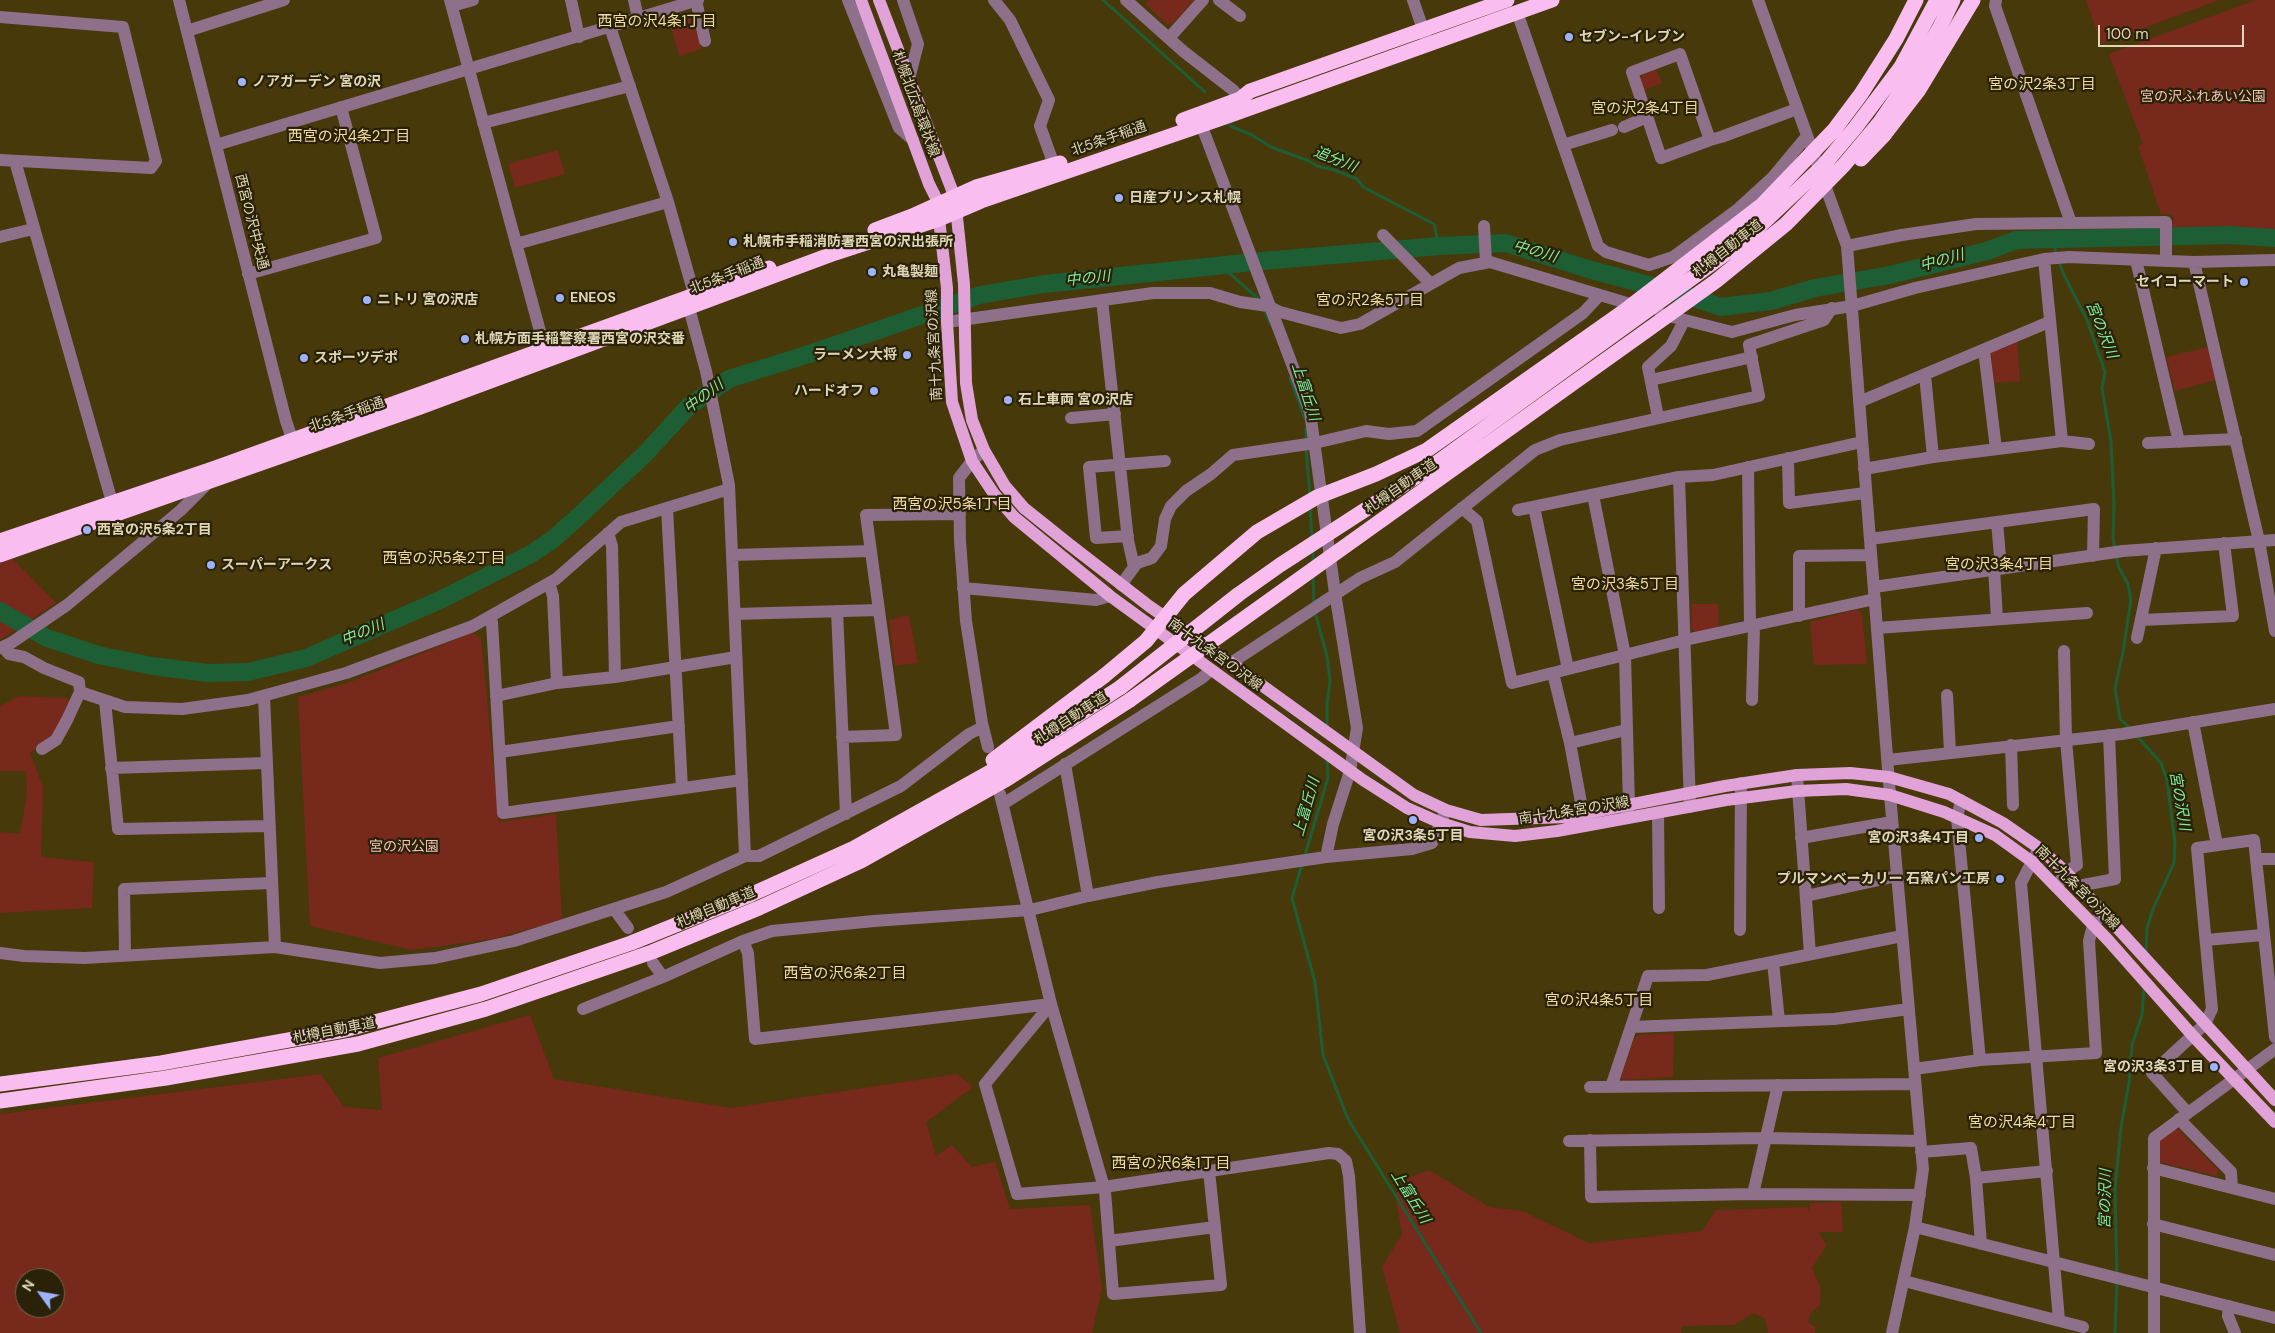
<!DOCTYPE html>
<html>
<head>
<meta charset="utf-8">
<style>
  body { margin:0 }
  #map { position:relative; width:2275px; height:1333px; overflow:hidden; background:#47390a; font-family:"DM Sans",sans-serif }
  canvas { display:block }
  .north { position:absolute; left:15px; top:1268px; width:50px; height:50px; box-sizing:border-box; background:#292108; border:1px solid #72694e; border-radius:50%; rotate:302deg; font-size:14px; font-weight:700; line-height:20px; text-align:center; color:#dfd5b7 }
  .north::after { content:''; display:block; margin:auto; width:18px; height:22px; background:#9eb3fd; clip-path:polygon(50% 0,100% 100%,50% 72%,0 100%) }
  .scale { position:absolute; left:2098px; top:25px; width:146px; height:22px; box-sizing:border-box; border:2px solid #dfd5b7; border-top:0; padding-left:6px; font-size:15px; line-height:18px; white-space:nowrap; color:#dfd5b7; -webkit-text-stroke:4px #292108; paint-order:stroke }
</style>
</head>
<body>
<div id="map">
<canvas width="2275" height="1333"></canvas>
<div class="north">N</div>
<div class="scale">100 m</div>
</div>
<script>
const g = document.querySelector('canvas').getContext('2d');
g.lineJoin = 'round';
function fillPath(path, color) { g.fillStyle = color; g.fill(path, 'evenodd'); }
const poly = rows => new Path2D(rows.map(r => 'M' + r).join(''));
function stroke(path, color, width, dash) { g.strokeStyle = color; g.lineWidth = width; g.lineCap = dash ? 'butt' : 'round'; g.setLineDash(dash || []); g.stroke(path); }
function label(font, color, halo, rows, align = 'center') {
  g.font = font + ' "DM Sans","Noto Sans JP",sans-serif'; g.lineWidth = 4.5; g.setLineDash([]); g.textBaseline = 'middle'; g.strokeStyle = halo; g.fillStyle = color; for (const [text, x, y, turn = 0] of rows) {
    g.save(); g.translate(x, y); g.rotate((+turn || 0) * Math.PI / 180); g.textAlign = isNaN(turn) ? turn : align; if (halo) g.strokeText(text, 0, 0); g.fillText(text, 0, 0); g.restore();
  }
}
fillPath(poly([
  [1149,0,1194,0,1172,24,1167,24,1145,4],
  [2086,0,2219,0,2101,44],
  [2256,0,2275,0,2275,229,2216,230,2170,227,2174,218,2171,214,2161,214,2138,146,2143,144,2109,55,2111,53],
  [689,12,693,15,701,49,679,56,669,19],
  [1656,70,1662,83,1644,90,1640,80,1642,75],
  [558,150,565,174,515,188,508,164],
  [2017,340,2020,381,1994,383,1991,351],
  [2208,347,2216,380,2175,391,2166,357],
  [0,549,15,561,56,603,0,640],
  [1692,604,1718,604,1719,629,1695,632,1691,628],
  [1858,609,1862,614,1867,664,1814,665,1810,622],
  [909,615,918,663,895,666,889,620],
  [472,633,481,638,499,822,556,814,562,920,492,939,412,950,310,926,298,697,350,682],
  [19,696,67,698,71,703,51,739,30,753,43,787,41,857,94,862,92,908,0,913,0,832,20,834,27,794,26,771,0,771,0,706],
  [530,1015,554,1079,731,1108,957,1074,973,1087,926,1122,936,1156,952,1145,972,1167,995,1162,1010,1209,1090,1205,1102,1288,1092,1333,0,1333,0,1114,321,1074,344,1107,382,1110,378,1058],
  [25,1278,55,1278,55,1308,25,1308],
  [1674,1033,1673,1077,1623,1080,1621,1077,1634,1038,1638,1035],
  [2176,1127,2219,1171,2216,1176,2159,1162,2160,1141],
  [1429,1170,1489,1207,1522,1211,1589,1243,1702,1231,1716,1210,1807,1207,1809,1211,1810,1203,1841,1202,1843,1232,1818,1232,1827,1245,1812,1268,1821,1289,1820,1305,1810,1314,1808,1322,1815,1327,1815,1333,1768,1333,1765,1319,1754,1313,1734,1325,1682,1326,1681,1333,1400,1333,1382,1267,1402,1234,1395,1194,1408,1178]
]), '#77291c');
stroke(poly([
  [1103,0,1205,92],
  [1230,126,1252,135,1271,147,1309,161,1317,166,1334,170,1357,179,1363,187,1434,224,1439,246],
  [2051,238,2057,255],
  [2059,261,2063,273,2087,320,2105,372,2102,388,2111,442,2114,504,2113,538,2115,549],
  [1221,266,1260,300],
  [1264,308,1270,323],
  [1290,378,1305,419],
  [1306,441,1306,428],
  [1306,448,1310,496],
  [1310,505,1312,539],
  [1313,550,1313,564],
  [2116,555,2119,568,2128,584,2131,600,2123,652,2115,688,2120,719,2131,729],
  [1313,575,1314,604],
  [1315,612,1327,656,1330,681,1327,704,1327,727],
  [2137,736,2161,763,2167,780,2175,843,2174,863,2153,909,2147,928,2146,953],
  [1304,858,1328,778,1327,758],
  [1302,864,1292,898,1315,982,1323,1055,1348,1119,1481,1333],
  [2117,1275,2115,1189,2121,1127,2129,1083,2132,1045,2142,1015,2144,987],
  [2115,1333,2117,1281]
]), '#1d5e34', 3);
stroke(poly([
  [0,611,47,638,98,655,152,666,208,673,248,672,306,658,438,601,531,554,552,540,579,516,645,454,689,406,729,379,812,353,980,295,1044,284,1263,261,1439,246,1506,243,1591,270,1679,293,1721,307,1771,301,1815,288,1890,275,1987,251,2016,240,2230,235,2275,238]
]), '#1d5e34', 18);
stroke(poly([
  [179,0,286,421,295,447],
  [450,0,547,357],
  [571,0,579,37],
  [634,0,638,18],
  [696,0,705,41],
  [848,0,899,128,913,140],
  [903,0,918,44,909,79],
  [994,0,1010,20,1049,100,1040,126,1054,165],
  [1126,0,1183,51,1233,90,1240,99,1243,107],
  [1219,0,1240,16],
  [1413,0,1426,38],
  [1758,0,1847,246,1890,795,1923,1169,1915,1227,1892,1333],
  [1996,0,1995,6,2071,223],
  [452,6,473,0],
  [1517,12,1598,246,1606,252,1649,265,1673,257,1738,209,1772,178,1807,136],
  [0,17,123,27,156,161,151,168,0,160],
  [610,27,668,202,694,294],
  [187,31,284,0],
  [1169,38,1203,0],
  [483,123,630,86],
  [1201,124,1310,412,1335,593,1357,728,1350,771,1333,824,1326,857],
  [1624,127,1647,117],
  [1710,140,1680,54,1632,72,1661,158,1710,140,1721,137,1797,109],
  [216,145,698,0],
  [1563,145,1612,130],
  [15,161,112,502],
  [1484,226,1486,262],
  [1383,235,1431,284],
  [0,237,33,229],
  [516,244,668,202],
  [1847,246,1902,235,1976,224,2166,222,2166,261],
  [2044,259,2062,441],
  [2136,260,2179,442],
  [2194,262,2259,541,2275,631],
  [248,274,376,238,341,107],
  [1102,300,1128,540,1134,567],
  [689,308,706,371,729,485,745,856],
  [1661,314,1732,332,1795,315,1852,306,1915,288,2044,259,2069,257,2194,262,2275,260],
  [947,322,1153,293,1210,293,1240,302,1268,306,1280,312,1341,328,1360,324,1459,268,1490,262,1640,307],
  [1984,350,1996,449],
  [1925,375,1933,457],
  [1651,380,1752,357],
  [1859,402,2049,322],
  [1658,417,1648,367,1671,346,1684,321],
  [1071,418,1115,414],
  [2148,443,2236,439],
  [984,450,972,461,959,478,960,541,966,621,982,723,988,747],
  [1788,458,1789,503,1865,493],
  [1748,467,1750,627],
  [1864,469,1933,457,2062,441,2089,444],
  [1679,477,1690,807],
  [1593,495,1625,655,1629,805,1627,814],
  [1534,507,1568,669],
  [667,508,682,788],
  [1462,508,1477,521,1512,683,1685,640,1875,599],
  [1518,510,1679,477,1713,475,1862,442],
  [1997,522,2001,568],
  [608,533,612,546,615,677],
  [1128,536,1096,538,1089,467,1165,461],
  [1870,539,2094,509,2093,556],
  [732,555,871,551],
  [1994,569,1997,618],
  [549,583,553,596,557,683],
  [1121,585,1137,563,1152,558,1161,546,1165,519,1171,506,1186,491,1211,474,1233,455,1315,443,1366,431,1389,434,1417,431,1583,313,1600,295],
  [1874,587,2123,551,2275,540],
  [963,588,1096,600,1110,596],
  [837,611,846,814],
  [735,614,879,610],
  [1799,616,1799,556,1871,555],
  [488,618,492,622,503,813,742,780],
  [2141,620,2233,616,2224,543],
  [1877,628,2087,613],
  [2137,638,2156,548],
  [3,647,9,654,24,657,44,668,79,682,80,692,67,720,56,740,42,749],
  [0,648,11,643,67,605,181,510,209,482],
  [1231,663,1360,578,1395,562,1535,450,1560,440,1759,396,1749,345,1824,320,1832,308],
  [1553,673,1570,743,1585,824],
  [80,692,125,707,182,709,248,700,346,673,473,626,556,579,621,522,729,489],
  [1947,695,1950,752],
  [264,696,275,947],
  [496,696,557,683,615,677,736,657],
  [1752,700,1754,626],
  [105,701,118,829,270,826],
  [2193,722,2217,845],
  [842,737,896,735,866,515,960,514],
  [1570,743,1626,730],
  [2011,745,2013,805],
  [500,752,679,726],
  [1888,760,2122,734,2275,709],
  [1065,764,1088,896],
  [111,768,267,763],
  [1797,775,1810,954],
  [1000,794,1051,1004,1105,1191,1113,1294,1221,1285,1209,1171],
  [1961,800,1957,818,1980,1060],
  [1003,804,1202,678,1211,670],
  [1658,813,1659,908],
  [1801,838,1892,822],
  [2039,848,2021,883,2059,1320],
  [2256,859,2275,859],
  [2057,886,2066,872,2077,865,2066,740,2064,651],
  [2078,886,2115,879,2109,735],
  [1806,896,1897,876],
  [614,909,628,928],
  [1740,930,1741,783],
  [2206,940,2263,935],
  [743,941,748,953,755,1039,1051,1004],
  [0,953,24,956,85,958,275,947,380,963,435,958,514,941,666,892,745,856,759,856,901,786,969,734,983,727],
  [125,955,124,889,272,883],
  [1773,962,1779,1021],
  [653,963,663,977],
  [1051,1004,985,1084,1017,1194,1104,1187,1329,1153,1338,1154,1346,1161,1349,1176,1360,1333],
  [583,1009,663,977,743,941,772,931,874,921,1030,910,1088,896,1158,882,1326,857,1412,849,1432,843,1446,810],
  [1631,1027,1834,1019,1909,1009],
  [1914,1069,1980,1060,2096,1053,2089,941,2093,925,2103,913],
  [1590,1087,1915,1084],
  [1611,1087,1648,976,1707,975,1902,936],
  [2188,1113,2152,1073,2205,1024,2212,1009,2197,848,2254,840,2275,1037],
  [2179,1119,2231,1172,2232,1188],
  [1590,1140,1591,1197,1753,1194,1920,1195],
  [1569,1141,1766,1138,1920,1141],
  [1921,1152,1971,1148,1976,1178],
  [2153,1168,2275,1199],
  [1753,1194,1778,1085],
  [2153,1224,2275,1255],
  [1915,1227,2275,1318],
  [1109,1241,1215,1227],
  [1981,1244,1976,1178,2047,1171],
  [1904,1281,2083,1327],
  [2229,1306,2228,1316,2235,1333],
  [2154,1333,2154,1138,2275,1049]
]), '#8e708a', 12);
stroke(poly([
  [861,0,929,184,939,204,939,219,947,288,947,322,952,402,972,461,994,494,1014,517,1110,596,1363,780,1407,808,1441,823,1470,832,1515,836,1557,831,1726,800,1797,791,1846,789,1890,795,1944,812,1995,835,2031,861,2108,940,2193,1036,2275,1122],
  [879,0,955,198,964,284,966,383,972,420,984,450,1005,486,1024,508,1069,544,1149,606,1231,663,1414,795,1446,810,1481,820,1567,817,1725,786,1797,775,1850,773,1889,777,1949,794,2003,823,2039,848,2066,872,2275,1100]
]), '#e1a2d8', 12);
stroke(poly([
  [1183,120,1240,99,1250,91,1507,0],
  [1884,135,1918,91,1973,0],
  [875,230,912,216,976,187,1060,163],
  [0,541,215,468,769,268],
  [0,555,418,408,835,253,939,219,981,201,1228,116,1552,0],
  [993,760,1104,676],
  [0,1084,161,1063,344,1030,481,994,631,943,750,895,854,848,999,767,1121,687],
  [0,1101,166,1078,358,1044,486,1009,652,952,759,908,861,861,1007,779,1130,700]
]), '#f9bdf0', 15);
stroke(poly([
  [1861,159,1884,135],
  [1104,676,1146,641,1184,594,1257,532,1317,497,1376,474,1427,450,1623,312,1762,205,1834,130,1861,94,1896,39,1916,0],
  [1121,687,1239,594,1280,565,1428,469,1746,239,1822,167,1855,128,1901,67,1937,0],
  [1130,700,1716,281,1786,224,1844,165,1880,122,1911,77,1940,27,1953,0]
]), '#f9bdf0', 15);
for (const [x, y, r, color] of [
  [1569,37,5,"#9eb3fd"],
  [242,82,5,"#9eb3fd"],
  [1119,198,5,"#9eb3fd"],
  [733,242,5,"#9eb3fd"],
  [872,272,5,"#9eb3fd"],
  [2244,282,5,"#9eb3fd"],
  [560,298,5,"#9eb3fd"],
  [367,300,5,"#9eb3fd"],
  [465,339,5,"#9eb3fd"],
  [907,355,5,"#9eb3fd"],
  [304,358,5,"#9eb3fd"],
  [874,391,5,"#9eb3fd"],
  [1008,400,5,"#9eb3fd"],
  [87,530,5,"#9eb3fd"],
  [211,565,5,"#9eb3fd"],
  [1413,820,5,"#9eb3fd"],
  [1979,838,5,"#9eb3fd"],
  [2000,879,5,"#9eb3fd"],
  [2214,1067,5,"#9eb3fd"]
]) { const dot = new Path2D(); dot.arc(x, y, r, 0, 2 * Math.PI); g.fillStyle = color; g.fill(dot); stroke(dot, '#292108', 2); }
label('bold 14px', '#dfd5b7', '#292108', [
  ["セブン-イレブン",1579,37],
  ["ノアガーデン 宮の沢",252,82],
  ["日産プリンス札幌",1129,198],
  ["札幌市手稲消防署西宮の沢出張所",743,242],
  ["丸亀製麺",882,272],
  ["セイコーマート",2234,282,"right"],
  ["ENEOS",570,298],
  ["ニトリ 宮の沢店",377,300],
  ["札幌方面手稲警察署西宮の沢交番",475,339],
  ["ラーメン大将",897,355,"right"],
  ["スポーツデポ",314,358],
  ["ハードオフ",864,391,"right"],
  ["石上車両 宮の沢店",1018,400],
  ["西宮の沢5条2丁目",97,530],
  ["スーパーアークス",221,565],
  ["宮の沢3条5丁目",1413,836,"center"],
  ["宮の沢3条4丁目",1969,838,"right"],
  ["プルマンベーカリー 石窯パン工房",1990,879,"right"],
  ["宮の沢3条3丁目",2204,1067,"right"]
], 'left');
label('14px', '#f4c2b8', '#292108', [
  ["宮の沢ふれあい公園",2203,97],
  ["宮の沢公園",404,847]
]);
label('14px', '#dfd5b7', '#292108', [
  ["札幌北広島環状線",915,104,70],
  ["北5条手稲通",1109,139,-19],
  ["西宮の沢中央通",251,222,76],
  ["札樽自動車道",1728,249,-38],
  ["北5条手稲通",727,276,-21],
  ["南十九条宮の沢線",935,345,-93],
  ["北5条手稲通",347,415,-19],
  ["札樽自動車道",1401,487,-35],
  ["南十九条宮の沢線",1215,655,36],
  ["札樽自動車道",1071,719,-33],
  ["南十九条宮の沢線",1574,811,-9],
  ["南十九条宮の沢線",2077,888,45],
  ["札樽自動車道",716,908,-23],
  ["札樽自動車道",334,1031,-11]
]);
label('15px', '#f1dc9f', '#292108', [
  ["西宮の沢4条1丁目",657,22],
  ["宮の沢2条3丁目",2042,85],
  ["宮の沢2条4丁目",1645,109],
  ["西宮の沢4条2丁目",349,137],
  ["宮の沢2条5丁目",1370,301],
  ["西宮の沢5条1丁目",952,505],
  ["西宮の沢5条2丁目",444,559],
  ["宮の沢3条4丁目",1999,565],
  ["宮の沢3条5丁目",1625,585],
  ["西宮の沢6条2丁目",845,974],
  ["宮の沢4条5丁目",1599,1001],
  ["宮の沢4条4丁目",2022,1123],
  ["西宮の沢6条1丁目",1171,1164]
]);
label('italic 15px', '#7fec9f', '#292108', [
  ["追分川",1335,160,22],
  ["中の川",1535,252,16],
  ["中の川",1942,261,-15],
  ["中の川",1088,279,-6],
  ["宮の沢川",2101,330,68],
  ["上富丘川",1305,392,72],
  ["中の川",704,397,-37],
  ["中の川",363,633,-23],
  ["宮の沢川",2179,801,80],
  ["上富丘川",1307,807,-74],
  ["上富丘川",1410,1197,58],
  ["宮の沢川",2106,1199,-89]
]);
</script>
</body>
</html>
